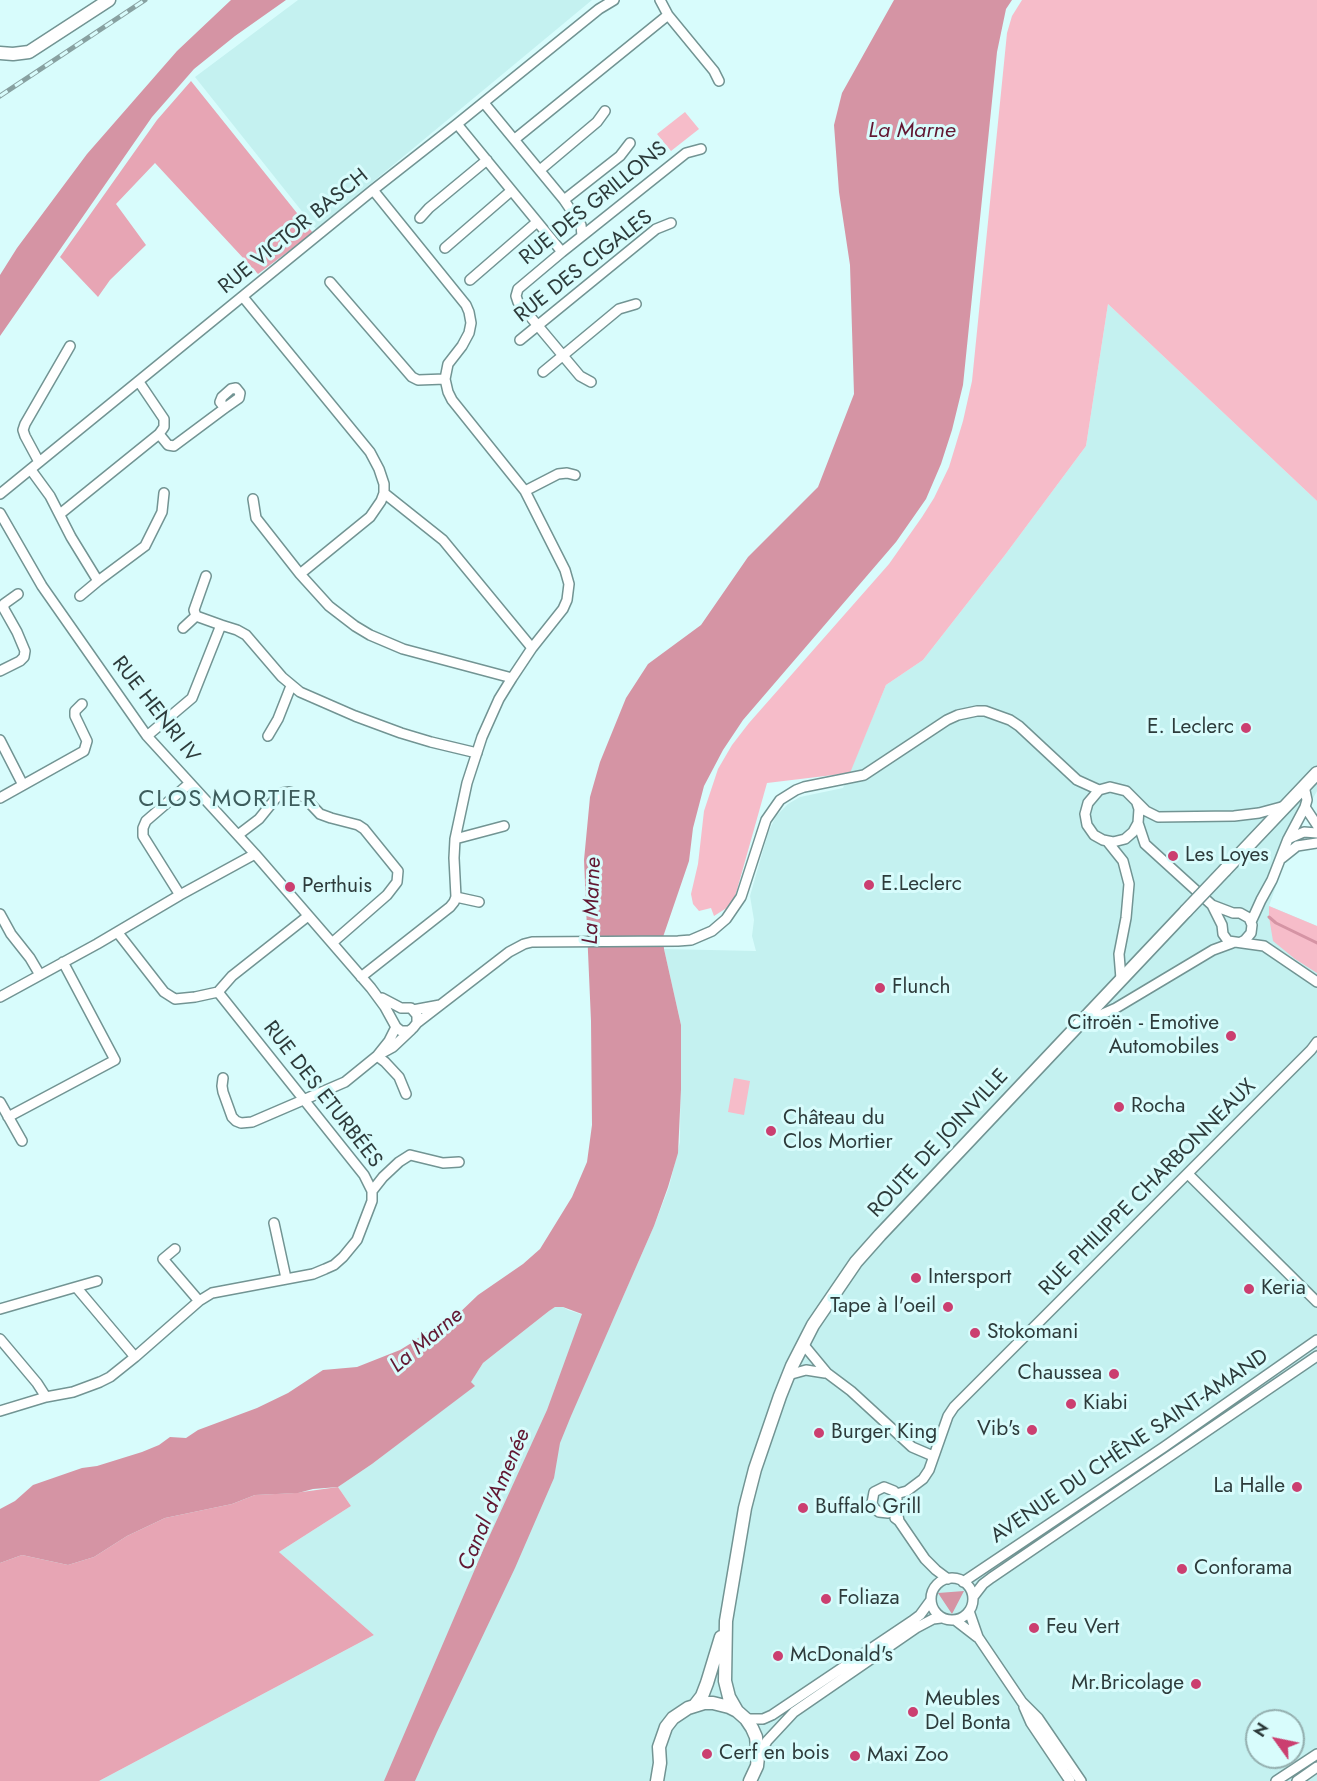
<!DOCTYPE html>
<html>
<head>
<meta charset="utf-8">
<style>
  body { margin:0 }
  #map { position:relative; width:1317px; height:1781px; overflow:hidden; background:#d8fcfc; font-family:Jost,sans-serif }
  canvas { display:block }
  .north { position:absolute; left:1245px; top:1709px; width:60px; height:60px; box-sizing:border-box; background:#d8fcfc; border:2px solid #94afaf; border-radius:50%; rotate:303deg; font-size:16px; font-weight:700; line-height:24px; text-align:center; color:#2d3b3b }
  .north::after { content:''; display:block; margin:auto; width:21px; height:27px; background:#cb3f70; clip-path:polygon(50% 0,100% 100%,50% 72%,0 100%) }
</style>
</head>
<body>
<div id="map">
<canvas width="1317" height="1781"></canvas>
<div class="north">N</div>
</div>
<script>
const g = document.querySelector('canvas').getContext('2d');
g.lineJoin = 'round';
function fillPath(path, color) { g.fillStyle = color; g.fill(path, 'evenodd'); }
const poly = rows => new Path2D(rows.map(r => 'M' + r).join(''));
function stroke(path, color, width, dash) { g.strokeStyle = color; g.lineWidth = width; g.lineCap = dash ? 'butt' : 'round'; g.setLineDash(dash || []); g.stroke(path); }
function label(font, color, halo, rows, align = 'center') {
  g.font = font + ' Jost,sans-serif'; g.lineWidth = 6; g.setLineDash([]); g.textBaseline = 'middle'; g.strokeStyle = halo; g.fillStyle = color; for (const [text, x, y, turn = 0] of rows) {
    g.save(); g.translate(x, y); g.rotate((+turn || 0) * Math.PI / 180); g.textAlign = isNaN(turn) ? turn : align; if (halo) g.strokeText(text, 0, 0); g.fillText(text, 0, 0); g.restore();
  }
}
fillPath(poly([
  [298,0,592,0,316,229,195,77],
  [1108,304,1317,501,1317,791,1295,831,1269,906,1317,926,1317,1781,99,1781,374,1635,279,1552,351,1506,338,1487,372,1464,474,1386,470,1383,483,1363,549,1311,555,1307,563,1307,568,1310,611,1324,654,1226,669,1187,680,1142,681,1025,664,949,756,951,752,936,754,920,750,896,768,833,776,816,788,804,800,797,843,788,886,685,923,660,1005,555,1086,446],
  [1257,1721,1293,1721,1293,1757,1257,1757]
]), '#c4f1f0');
fillPath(poly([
  [1022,0,1317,0,1317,501,1108,304,1086,446,1005,555,923,660,886,685,850,773,767,783,733,904,714,916,711,908,699,911,693,904,691,894,698,864,704,811,718,769,732,745,749,723,889,564,922,517,934,498,949,467,963,421,972,381,1007,33,1012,16],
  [685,112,699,129,671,151,657,134],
  [1269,906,1317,926,1317,973,1295,959,1273,941,1269,917],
  [734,1078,750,1081,744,1115,728,1112]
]), '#f6bcc9');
fillPath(poly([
  [191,81,313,233,258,274,155,163,116,204,146,245,110,280,98,297,60,257,157,120],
  [338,1487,351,1506,279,1552,374,1635,99,1781,0,1781,0,1563,22,1555,68,1565,94,1557,127,1536,165,1518,232,1504,255,1495,295,1493]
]), '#e7a5b4');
fillPath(poly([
  [231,0,286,0,235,36,194,69,152,117,0,336,0,275,17,248,87,154,177,51],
  [894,0,1012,0,1006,9,997,52,963,385,952,430,941,464,926,499,896,542,743,720,723,750,704,786,693,828,689,861,663,937,664,949,681,1025,681,1089,678,1153,668,1187,654,1226,571,1416,560,1443,554,1478,515,1568,437,1732,415,1781,384,1781,484,1548,547,1410,582,1314,563,1307,555,1307,549,1311,483,1363,471,1382,475,1386,372,1464,338,1487,313,1489,298,1493,255,1495,232,1504,165,1518,127,1536,94,1557,68,1565,22,1555,0,1563,0,1509,15,1501,33,1485,82,1468,97,1466,142,1452,159,1445,170,1437,186,1438,198,1430,257,1408,288,1393,323,1370,357,1367,400,1350,413,1342,426,1332,442,1325,454,1318,478,1295,523,1264,540,1249,572,1197,587,1162,592,1125,591,1021,584,860,590,797,600,762,626,698,648,664,701,625,748,557,818,487,854,394,850,265,839,192,834,125,842,93],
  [964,1591,952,1614,938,1593]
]), '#d594a4');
stroke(poly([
  [1269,917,1276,923,1317,943]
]), '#d594a4', 3);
const street = poly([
  [660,0,668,15,714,71,719,81],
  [484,103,564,200,581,225,582,236],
  [457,124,562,252],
  [515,139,668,15],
  [540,170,597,122,605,111],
  [564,200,620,156,630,143],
  [420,218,429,208,487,160],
  [445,248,511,191],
  [470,280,537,222],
  [330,282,412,377,418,380,445,379],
  [243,297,370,452,379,469,384,484,384,493,381,501,370,517,300,574],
  [520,340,656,229,671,223],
  [543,372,619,309,636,304],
  [591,382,580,376,518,302,516,296,518,289,562,252,686,153,701,149],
  [159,434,168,445,174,446,225,408,239,398,240,393,236,388,231,389,222,397,220,402,225,408],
  [39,462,25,436,23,430,25,424,70,346],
  [31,470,50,496,71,537,98,581],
  [525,491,558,474,567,473,575,475],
  [384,493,443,540,532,648],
  [0,494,373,190,457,124,599,9,614,0],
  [253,499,256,518,300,574,329,606,355,626,370,635,403,649,512,678],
  [0,513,42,586,147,736,255,854,371,988,385,1007,396,1027,401,1031,409,1031,413,1028,417,1023,509,952,524,944,532,942,678,941,691,940,712,931,726,919,741,897,766,820,780,800,796,790,804,787,864,775,947,720,958,715,977,711,985,711,1010,720,1019,726,1077,780,1099,790],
  [60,514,159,434,164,427,164,419,139,382],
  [80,596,98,581,145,546,162,512,164,493],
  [221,625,237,630,246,635,282,677,300,692,355,716,401,733,431,742,477,753],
  [183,628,196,616],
  [0,671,20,661,24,657,25,651,17,632,4,609,4,604,18,594],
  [147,736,192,698,221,625,196,616,194,610,206,576],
  [268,736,278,719,291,686],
  [0,740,23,785],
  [0,798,84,751,87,741,75,716,75,711,82,704],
  [1137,803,1139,809,1138,823,1133,832,1125,839,1113,842,1103,840,1094,835,1087,825,1085,814,1088,803,1099,790,1110,787,1126,791,1146,811,1158,817,1234,816,1259,813,1285,806],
  [1305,807,1317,825],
  [1138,823,1145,844,1212,905,1233,913,1240,913,1249,918,1252,925,1251,933,1245,940,1241,942],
  [238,835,259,819,276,798,282,793,289,792,302,795,320,814,331,818,358,825,364,829,398,871,397,882,387,895,332,943],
  [455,839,504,826],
  [1288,839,1304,832,1317,833],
  [1107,841,1123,861,1129,884,1126,918,1119,954,1121,979],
  [1282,858,1297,846,1317,843],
  [180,895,143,836,143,828,146,821,190,783],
  [456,897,479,902],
  [1212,905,1222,925,1223,934,1228,941,1264,946,1317,982],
  [0,914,11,934,30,958,40,975],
  [1251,922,1261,900,1272,880,1288,839,1305,807,1307,800,1304,786],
  [118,933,164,992,175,999,195,997,218,992],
  [361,977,450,907,454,902,456,897,454,858,455,839,467,783,482,737,499,699,512,678,532,648,563,609,567,600,569,584,565,570,525,491,452,400,448,392,445,379,448,364,462,346,469,333,471,323,469,312,466,305,373,190],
  [218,992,232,976,308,916],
  [0,997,97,944,180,895,255,854],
  [382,998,401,1008,411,1008,417,1015,417,1023],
  [413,1010,440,1005],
  [1082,1023,1116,1008,1213,950,1232,943],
  [382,1053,393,1047,411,1030],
  [377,1056,385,1062,399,1077,406,1094],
  [223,1078,222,1086,223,1092,232,1117,236,1121,241,1123,252,1122,345,1082,377,1056,389,1041,396,1027],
  [0,1102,22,1141],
  [8,1117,115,1060,63,962],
  [1188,1174,1317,1302],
  [372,1191,383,1177,399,1162,410,1155,443,1163,459,1162],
  [274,1223,286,1278],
  [175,1249,163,1259,199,1301],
  [76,1287,97,1281],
  [0,1309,76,1287,135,1357],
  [0,1339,37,1383,46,1397],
  [803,1344,827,1373,851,1391,912,1447,933,1456],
  [788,1375,806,1370,825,1373],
  [0,1411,46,1397,73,1392,100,1382,110,1377,135,1357,199,1301,212,1293,313,1274,325,1269,334,1265,343,1257,357,1240,372,1201,372,1191,364,1175,218,992],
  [896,1494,907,1491,923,1479,929,1470,948,1416,954,1407,1311,1050,1317,1042],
  [896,1506,888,1513,879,1512,874,1508,872,1503,874,1492,884,1487,894,1491,897,1498,896,1506,899,1521],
  [895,1518,899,1521,925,1559,936,1570,948,1579],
  '931 1599a21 21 0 1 1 42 0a21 21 0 1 1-42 0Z',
  [963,1582,1164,1447,1317,1340],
  [973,1597,983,1584,991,1578,1317,1356],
  [969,1611,978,1637,1022,1702,1038,1718,1081,1781],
  [955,1620,977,1637],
  [1024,1707,1031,1723,1070,1781],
  [746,1719,763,1719,772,1715,912,1621,920,1615,931,1600],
  [758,1757,767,1741,794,1712,916,1628,933,1619,941,1618],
  [1276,1781,1317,1754],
  [1297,1781,1317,1767]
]);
const secondary = poly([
  [0,53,13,54,29,52,109,0],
  [1225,870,1317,773],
  [695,1705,702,1696,707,1683,721,1637],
  [737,1711,729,1697,725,1681,726,1621,745,1508,755,1469,780,1396,792,1366,813,1325,856,1262,880,1235,1186,911],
  [657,1781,660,1763,659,1747,666,1727,673,1718,688,1708,704,1703,713,1703,729,1707,737,1711,746,1719,752,1728,756,1737,758,1757,757,1766,750,1781]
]);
stroke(street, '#729493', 12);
stroke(secondary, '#729493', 15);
stroke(street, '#fff', 9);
stroke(secondary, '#fff', 12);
const rail = poly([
  [0,96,145,0]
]);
stroke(rail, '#88a1a1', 5);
stroke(rail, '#d8fcfc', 3, [9]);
const secondaryBridge = poly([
  [1186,911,1225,870]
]);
stroke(secondaryBridge, '#729493', 15, []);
stroke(secondaryBridge, '#fff', 12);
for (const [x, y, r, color] of [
  [1246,728,6,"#cb3f70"],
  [1173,856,6,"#cb3f70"],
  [869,885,6,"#cb3f70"],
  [290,887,6,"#cb3f70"],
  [880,988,6,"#cb3f70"],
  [1231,1036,6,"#cb3f70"],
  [1119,1107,6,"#cb3f70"],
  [771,1131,6,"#cb3f70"],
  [916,1278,6,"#cb3f70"],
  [1249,1289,6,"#cb3f70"],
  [948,1307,6,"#cb3f70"],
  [975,1333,6,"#cb3f70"],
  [1114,1374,6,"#cb3f70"],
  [1071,1404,6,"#cb3f70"],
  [1032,1430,6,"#cb3f70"],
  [819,1433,6,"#cb3f70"],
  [1297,1487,6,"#cb3f70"],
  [803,1508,6,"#cb3f70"],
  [1182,1569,6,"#cb3f70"],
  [826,1599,6,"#cb3f70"],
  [1034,1628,6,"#cb3f70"],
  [778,1656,6,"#cb3f70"],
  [1196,1684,6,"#cb3f70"],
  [913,1712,6,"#cb3f70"],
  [707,1754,6,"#cb3f70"],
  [855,1756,6,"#cb3f70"]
]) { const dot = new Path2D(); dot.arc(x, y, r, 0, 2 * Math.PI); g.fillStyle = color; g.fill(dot); stroke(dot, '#d8fcfc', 2); }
label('21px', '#2d3b3b', '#d8fcfc', [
  ["RUE DES GRILLONS",594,204,-39],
  ["RUE VICTOR BASCH",294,232,-39],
  ["RUE DES CIGALES",584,267,-38],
  ["RUE HENRI IV",155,710,52],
  ["RUE DES ETURBÉES",322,1095,52],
  ["ROUTE DE JOINVILLE",939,1144,-47],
  ["RUE PHILIPPE CHARBONNEAUX",1148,1188,-45],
  ["AVENUE DU CHÊNE SAINT-AMAND",1130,1447,-34]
]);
label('21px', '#2d3b3b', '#d8fcfc', [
  ["E. Leclerc",1234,728,"right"],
  ["Les Loyes",1185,856],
  ["E.Leclerc",881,885],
  ["Perthuis",302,887],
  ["Flunch",892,988],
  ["Citroën - Emotive",1219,1024,"right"],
  ["Automobiles",1219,1048,"right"],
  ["Rocha",1131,1107],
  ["Château du",783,1119],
  ["Clos Mortier",783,1143],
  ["Intersport",928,1278],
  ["Keria",1261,1289],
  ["Tape à l'oeil",936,1307,"right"],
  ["Stokomani",987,1333],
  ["Chaussea",1102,1374,"right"],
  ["Kiabi",1083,1404],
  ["Vib's",1020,1430,"right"],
  ["Burger King",831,1433],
  ["La Halle",1285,1487,"right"],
  ["Buffalo Grill",815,1508],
  ["Conforama",1194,1569],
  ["Foliaza",838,1599],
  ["Feu Vert",1046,1628],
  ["McDonald's",790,1656],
  ["Mr.Bricolage",1184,1684,"right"],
  ["Meubles",925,1700],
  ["Del Bonta",925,1724],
  ["Cerf en bois",719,1754],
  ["Maxi Zoo",867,1756]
], 'left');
label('italic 22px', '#621732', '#d8fcfc', [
  ["La Marne",912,132],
  ["La Marne",593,901,-88],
  ["La Marne",427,1341,-40],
  ["Canal d'Amenée",495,1500,-67]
]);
g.letterSpacing = '1.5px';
label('24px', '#3d5d5d', '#d8fcfc', [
  ["CLOS MORTIER",228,800]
]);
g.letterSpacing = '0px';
</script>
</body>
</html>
